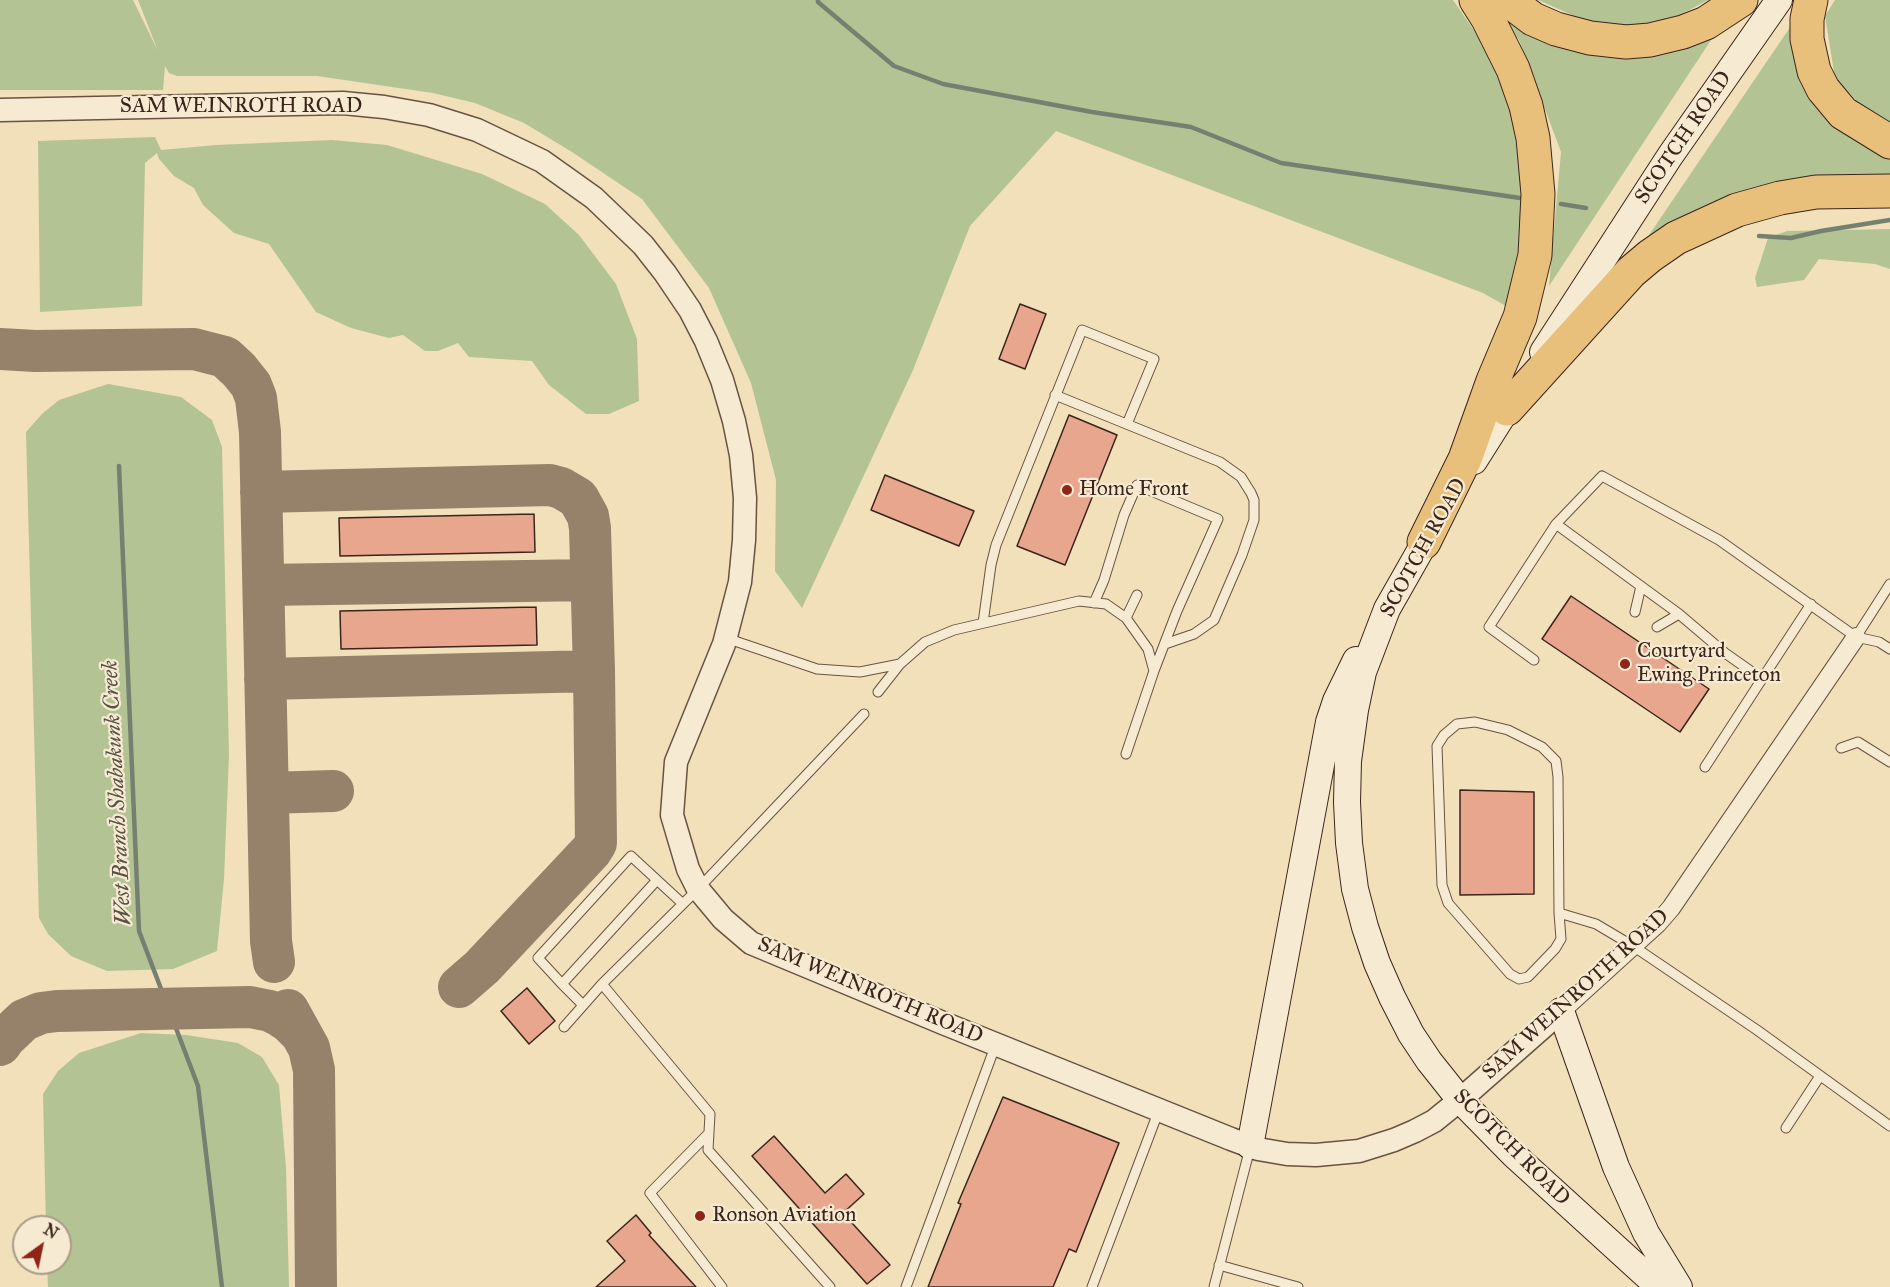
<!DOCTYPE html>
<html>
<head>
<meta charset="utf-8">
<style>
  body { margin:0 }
  #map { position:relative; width:1890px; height:1287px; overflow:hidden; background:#f1e0b9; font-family:"IM FELL Great Primer",serif }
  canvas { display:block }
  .north { position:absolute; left:12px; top:1215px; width:60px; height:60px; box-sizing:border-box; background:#f6ebd2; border:2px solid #ab9b89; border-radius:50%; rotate:33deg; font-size:16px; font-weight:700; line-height:24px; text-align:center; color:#3b241b }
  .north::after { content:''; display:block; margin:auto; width:21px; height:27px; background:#8f2418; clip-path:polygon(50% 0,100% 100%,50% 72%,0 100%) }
</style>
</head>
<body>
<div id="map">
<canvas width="1890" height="1287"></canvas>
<div class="north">N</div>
</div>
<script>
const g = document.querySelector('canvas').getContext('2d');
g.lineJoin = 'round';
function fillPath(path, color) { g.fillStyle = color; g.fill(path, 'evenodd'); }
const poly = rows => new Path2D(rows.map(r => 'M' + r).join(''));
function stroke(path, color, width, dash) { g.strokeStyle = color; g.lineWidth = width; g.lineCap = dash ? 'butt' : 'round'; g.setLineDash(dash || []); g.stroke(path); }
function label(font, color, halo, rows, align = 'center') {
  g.font = font + ' "IM FELL Great Primer",serif'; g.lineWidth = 4.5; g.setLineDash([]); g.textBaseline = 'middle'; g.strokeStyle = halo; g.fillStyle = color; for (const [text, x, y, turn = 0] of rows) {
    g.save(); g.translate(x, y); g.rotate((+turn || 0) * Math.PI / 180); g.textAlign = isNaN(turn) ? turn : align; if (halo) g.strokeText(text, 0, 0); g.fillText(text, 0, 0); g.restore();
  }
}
fillPath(poly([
  [0,0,133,0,158,51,138,0,1453,0,1504,74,1531,197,1513,310,1483,293,1056,131,970,226,913,370,802,608,775,571,776,480,751,383,709,288,642,199,572,152,524,123,475,103,433,93,317,76,177,76,169,73,165,66,163,90,0,90],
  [1487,0,1570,51,1662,55,1715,34,1549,286,1561,152,1519,40],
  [1538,0,1708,0,1678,16,1625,28,1581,19],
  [1835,0,1890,0,1890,124,1866,111,1835,78,1825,16],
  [1793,23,1814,98,1867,147,1890,158,1890,178,1880,176,1767,184,1649,235],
  [155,137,161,150,216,145,332,140,387,145,482,174,545,204,579,235,616,284,637,339,639,401,609,414,586,414,549,385,532,361,469,357,458,343,438,351,425,351,403,335,389,338,351,328,316,312,269,244,234,233,203,205,194,188,174,176,159,159,157,153,145,163,142,306,40,312,38,141],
  [1890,229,1890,269,1875,264,1819,259,1804,280,1757,287,1755,278,1768,238,1787,231],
  [108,384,181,397,212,420,222,447,229,755,224,879,217,951,173,969,107,971,71,956,48,934,39,918,26,432,42,414,59,400],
  [141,1033,186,1035,238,1043,262,1057,279,1085,286,1168,289,1287,48,1287,47,1263,60,1263,60,1227,46,1227,43,1094,58,1071,79,1053]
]), '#b4c394');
stroke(poly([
  [818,0,818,2,894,66,943,84,1092,112,1191,127,1281,163,1520,198],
  [1561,204,1586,208],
  [1759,236,1791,238,1821,231,1890,220],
  [119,466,139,931,198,1086,222,1287]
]), '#758070', 4.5);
stroke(poly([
  [0,349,35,351,194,349,225,357,239,370,251,385,256,398,260,432,271,941,274,962],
  [261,492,550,485,561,488,578,498,588,516,590,528,594,671,596,843,591,851,482,967,459,987],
  [264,585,591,580],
  [265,679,594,671],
  [268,793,333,791],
  [288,1010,309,1048,314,1070,316,1287],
  [0,1045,5,1038,24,1020,41,1013,57,1011,250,1007,270,1011,280,1016,289,1022,301,1034]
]), '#96826a', 42);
const building = poly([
  [1020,304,1046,314,1025,369,999,359,1020,304],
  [1069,415,1117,435,1065,565,1017,546,1069,415],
  [885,475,974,511,959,546,871,510,885,475],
  [534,514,535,552,340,556,339,518,534,514],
  [1571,596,1709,689,1680,732,1542,639,1571,596],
  [536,607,537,645,341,649,340,611,536,607],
  [1460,790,1534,792,1534,894,1460,895,1460,790],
  [527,988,555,1021,529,1044,501,1011,527,988],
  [1003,1097,1119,1143,1076,1252,1069,1249,1053,1287,928,1287,961,1204,958,1203,1003,1097],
  [774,1136,825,1193,846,1174,864,1194,843,1213,890,1265,867,1284,752,1156,774,1136],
  [636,1215,651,1233,649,1235,696,1287,596,1287,625,1261,607,1241,636,1215]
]);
fillPath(building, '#e9a68f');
stroke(building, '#3b241b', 1.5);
const service = poly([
  [1055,395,1220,462,1241,477,1251,493,1254,500,1254,520,1242,555,1214,620,1194,634,1165,644],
  [1556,524,1679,614,1725,653,1762,679,1811,604],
  [1890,584,1856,637,1879,642,1890,649],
  [1094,603,1104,580,1124,515,1137,485,1218,519,1177,611,1154,671],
  [1635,612,1641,586],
  [1126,618,1137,595],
  [983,623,991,565,996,545,1082,330,1154,359,1127,424],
  [1657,627,1679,614],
  [726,638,817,669,860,672,900,664],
  [1534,660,1489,627,1556,524,1602,476,1719,540,1856,637],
  [878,692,900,664,925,642,954,630,1079,601,1106,604,1126,618,1148,649,1154,671,1126,754],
  [1841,748,1858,742,1890,762],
  [1705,767,1762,679],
  [657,880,562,984,538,958,631,856,683,904],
  [1559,913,1561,939,1555,949,1528,977,1519,979,1510,974,1448,903,1442,885,1437,746,1444,735,1457,724,1475,722,1508,730,1542,747,1556,761,1558,777,1559,913,1596,924,1633,946,1757,1030,1890,1126],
  [562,984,583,1005],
  [602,984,710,1114,708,1150,830,1287],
  [564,1027,602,984,698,889,864,714],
  [1786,1128,1820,1076],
  [709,1133,650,1193,722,1287],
  [1219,1265,1298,1287],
  [906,1287,996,1044],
  [1092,1287,1159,1110],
  [1214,1287,1250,1148]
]);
const minor = poly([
  [1561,1011,1658,923,1671,908,1856,637]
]);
const tertiary = poly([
  [0,110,343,103,384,107,429,115,477,130,542,161,594,198,643,245,665,273,690,310,706,341,722,380,734,421,741,455,745,498,744,540,740,582,724,644,676,762,672,815,688,869,698,889,723,919,751,943,943,1023,1231,1139,1258,1149,1287,1154,1316,1155,1359,1151,1394,1140,1415,1131,1434,1121,1460,1100,1561,1011]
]);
const secondary = poly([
  [1543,352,1670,156,1779,0],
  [1474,461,1517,393],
  [1433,528,1387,609,1363,672,1355,710,1348,761,1347,802,1349,843,1355,889,1365,927,1377,963,1392,997,1411,1034,1429,1061,1460,1100,1514,1155,1659,1287],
  [1561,1011,1616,1167,1646,1233,1679,1287],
  [1250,1146,1329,722,1336,701,1356,660]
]);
const motorway = poly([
  [1508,0,1533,19,1556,29,1590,38,1626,42,1650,40,1683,32,1706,23,1741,0],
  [1811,0,1807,19,1807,39,1814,71,1823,89,1843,113,1890,142],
  [1507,409,1631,272,1650,256,1676,238,1737,210,1780,198,1816,192,1890,191],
  [1424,542,1465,459,1493,381,1520,317,1535,255,1538,194,1533,138,1526,106,1513,69,1488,19,1476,0]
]);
stroke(service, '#685342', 11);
stroke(minor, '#685342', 20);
stroke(tertiary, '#685342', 25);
stroke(secondary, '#3b241b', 28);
stroke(motorway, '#3b241b', 35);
stroke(service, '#f6ebd2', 9);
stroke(minor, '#f6ebd2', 18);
stroke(tertiary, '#f6ebd2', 22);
stroke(secondary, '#f6ebd2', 26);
stroke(motorway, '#e8c07c', 33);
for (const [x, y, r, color] of [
  [1067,490,6,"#8f2418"],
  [1625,664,6,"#8f2418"],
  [700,1216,6,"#8f2418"]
]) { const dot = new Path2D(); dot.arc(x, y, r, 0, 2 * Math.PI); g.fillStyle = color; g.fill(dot); stroke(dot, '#f6ebd2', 2); }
label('21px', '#3b241b', '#f6ebd2', [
  ["SAM WEINROTH ROAD",241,107],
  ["SCOTCH ROAD",1684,138,-56],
  ["SCOTCH ROAD",1424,548,-61],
  ["SAM WEINROTH ROAD",870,991,23],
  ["SAM WEINROTH ROAD",1576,995,-42],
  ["SCOTCH ROAD",1511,1148,45]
]);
label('21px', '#3b241b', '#f6ebd2', [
  ["Home Front",1079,490],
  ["Courtyard",1637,652],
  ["Ewing Princeton",1637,676],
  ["Ronson Aviation",712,1216]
], 'left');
label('italic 22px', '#585246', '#f6ebd2', [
  ["West Branch Shabakunk Creek",118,793,-93]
]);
</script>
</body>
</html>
